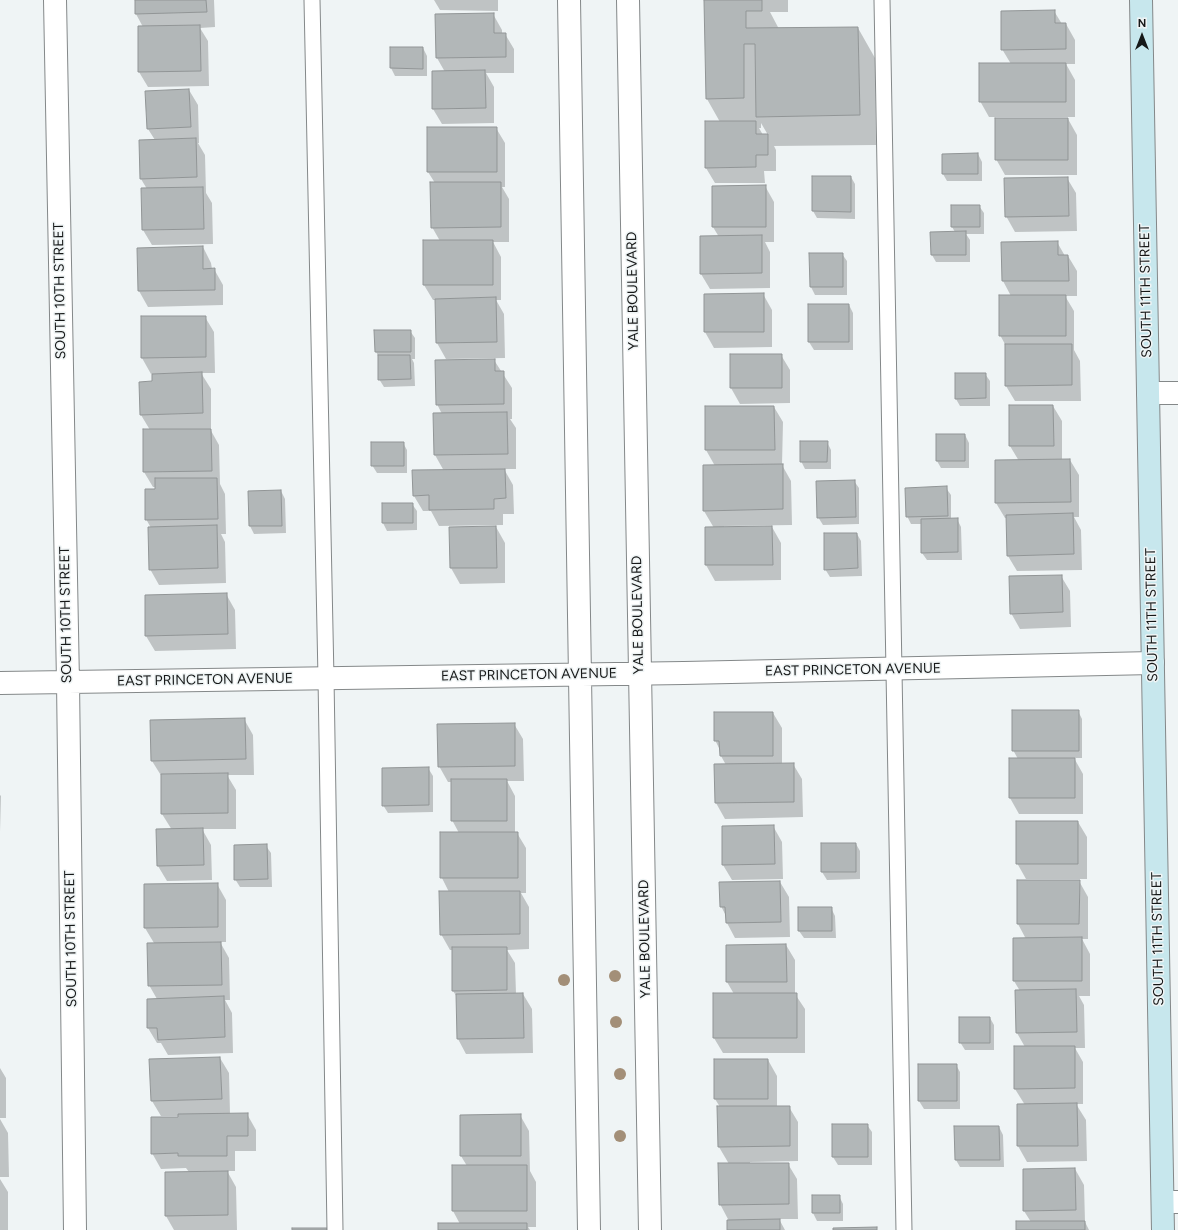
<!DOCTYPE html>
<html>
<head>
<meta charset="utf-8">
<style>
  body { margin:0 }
  #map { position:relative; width:1178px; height:1230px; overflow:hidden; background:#eff4f5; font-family:Figtree,sans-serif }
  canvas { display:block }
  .north { position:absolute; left:1122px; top:16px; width:40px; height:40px; -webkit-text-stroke:3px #eff4f5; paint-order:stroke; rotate:0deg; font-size:11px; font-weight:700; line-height:16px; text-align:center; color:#161818 }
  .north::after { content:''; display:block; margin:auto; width:14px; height:18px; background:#161818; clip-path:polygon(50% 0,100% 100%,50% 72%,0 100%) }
</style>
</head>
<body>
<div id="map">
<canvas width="1178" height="1230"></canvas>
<div class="north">N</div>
</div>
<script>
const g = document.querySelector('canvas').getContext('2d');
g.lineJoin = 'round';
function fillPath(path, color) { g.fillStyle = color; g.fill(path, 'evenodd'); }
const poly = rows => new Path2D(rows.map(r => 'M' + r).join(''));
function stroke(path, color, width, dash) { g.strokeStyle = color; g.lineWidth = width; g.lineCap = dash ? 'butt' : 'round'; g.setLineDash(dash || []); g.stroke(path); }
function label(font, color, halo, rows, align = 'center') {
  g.font = font + ' Figtree,sans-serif'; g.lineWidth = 3; g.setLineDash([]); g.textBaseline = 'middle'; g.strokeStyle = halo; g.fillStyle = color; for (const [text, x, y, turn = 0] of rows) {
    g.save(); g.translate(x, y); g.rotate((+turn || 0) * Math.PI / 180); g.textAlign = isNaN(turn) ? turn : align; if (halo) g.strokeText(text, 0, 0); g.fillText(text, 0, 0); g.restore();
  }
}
fillPath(poly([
  [136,0,214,0,215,27,200,28,208,41,209,86,148,87,139,72,143,27,136,14],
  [434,0,498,0,498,11,440,10],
  [705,0,788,0,788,12,770,12,779,29,858,28,875,58,876,145,774,146,776,150,776,171,764,171,765,183,715,183,706,168,720,122,707,99],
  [761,123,768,135,763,135,759,128,761,128],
  [1054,11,1062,24,1066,24,1075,40,1075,64,1066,64,1075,80,1075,117,989,117,980,101,1011,64,1002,49],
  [493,14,502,30,502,34,505,34,514,49,514,73,486,73,494,87,494,123,442,124,433,109,445,72,437,58,436,15],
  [391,48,423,48,427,56,427,76,395,76,391,68],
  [189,90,198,105,199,143,198,143,205,155,206,193,212,203,213,244,152,245,143,230,147,189,141,179,155,140,148,129],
  [1068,119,1077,135,1077,175,1005,175,996,159],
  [496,128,505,143,505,187,502,187,509,199,509,242,493,242,501,257,501,300,496,300,504,314,505,358,446,359,437,343,436,300,433,300,424,285,440,241,432,227,435,183,428,172],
  [978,154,982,162,982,181,947,181,943,174],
  [851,177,855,184,855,219,817,218,813,211],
  [1067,178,1076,193,1077,231,1015,232,1006,216],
  [765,186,774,202,774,242,765,242,770,252,770,288,710,289,701,274,719,237,713,227],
  [979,206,984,213,984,234,966,234,970,240,970,262,936,262,932,255,955,232,952,227],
  [1057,242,1065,256,1068,256,1077,271,1077,296,1065,296,1074,311,1074,350,1080,361,1081,401,1015,401,1006,386,1006,346,1000,335,1011,296,1003,281],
  [203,247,211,263,212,269,214,269,223,285,223,305,148,307,139,291,138,249],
  [842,254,847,261,847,295,815,295,811,287],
  [763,294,772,310,772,347,714,348,705,332,705,295],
  [849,305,853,313,853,350,814,350,809,342],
  [142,317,205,317,214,332,215,373,201,373,211,389,211,429,210,429,219,445,220,484,225,494,226,534,221,534,225,542,226,583,159,585,150,569,151,528,146,519,156,487,153,487,144,472,150,430,141,415,153,382,153,374,151,374,142,358],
  [410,331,415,338,415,359,412,359,414,363,415,386,384,387,379,379,379,357,376,352],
  [731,355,781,355,790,370,790,403,740,404,731,388],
  [494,360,512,388,512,419,510,419,516,428,516,469,504,469,513,485,514,514,503,514,503,525,439,526,431,511,423,511,414,496,444,471,435,455,434,414,442,414,437,404],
  [985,374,990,381,990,406,960,406,956,399],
  [1053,406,1062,421,1062,460,1070,460,1079,475,1079,517,1074,517,1081,530,1082,570,1017,571,1008,556,1007,518,1005,518,996,503,1019,461,1010,446],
  [774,407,783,422,782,465,791,481,792,525,724,526,724,528,772,527,781,543,781,580,715,581,706,565,706,528,714,528,704,511,715,466,706,450],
  [965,435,969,443,969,468,941,468,937,461],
  [827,442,831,450,831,469,805,469,801,461],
  [403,443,407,450,407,473,377,473,372,465],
  [854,481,859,488,859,524,823,525,818,517],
  [946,488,951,495,951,519,957,519,961,527,962,560,927,560,922,553,922,524,911,524,907,516],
  [281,491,285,499,286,533,254,534,250,526,249,492],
  [383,504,412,504,417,511,417,530,387,531,383,523],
  [496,527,505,543,505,583,460,584,451,568,450,528],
  [857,534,861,541,862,576,830,577,825,569],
  [1061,576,1070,591,1071,627,1020,629,1011,613],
  [226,594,235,610,236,649,155,651,146,636],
  [1078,711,1082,719,1082,758,1074,758,1083,774,1083,814,1019,814,1010,798,1010,759,1018,759,1013,750],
  [773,713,782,728,782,764,793,764,802,779,803,817,725,819,716,803,715,765,726,765,721,756,720,750,715,740],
  [244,719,253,735,254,775,227,775,236,790,236,829,202,829,211,845,212,880,167,881,158,866,157,830,172,830,162,814,162,777,152,761,151,721],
  [514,724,523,739,524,781,507,781,515,796,515,833,517,833,526,848,526,893,521,893,529,907,529,949,507,950,515,963,516,994,523,994,532,1009,533,1053,466,1054,458,1039,457,997,453,991,453,950,450,950,441,934,449,892,442,878,459,833,452,820,452,782,448,782,439,766],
  [428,768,433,776,433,812,388,813,383,805],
  [0,795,1,796,0,832],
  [1078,822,1087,837,1087,879,1026,879,1017,863],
  [773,826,782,842,783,879,732,880,723,865],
  [822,844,856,844,860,851,860,879,827,880,822,872],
  [266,846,271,853,272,887,240,887,235,879],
  [1079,881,1088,897,1088,939,1082,939,1090,954,1090,996,1079,996,1084,1005,1085,1048,1075,1048,1083,1062,1083,1104,1076,1104,1086,1120,1087,1161,1027,1162,1018,1146,1018,1105,1025,1105,1015,1089,1025,1047,1017,1033,1016,991,1020,991,1014,981,1014,939,1026,939,1018,924],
  [780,882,789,897,790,937,735,938,727,923,726,916,721,906],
  [217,884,226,900,226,942,220,942,229,958,230,1000,225,1000,232,1013,233,1053,168,1055,161,1043,157,1043,148,1028,157,999,149,985,154,943,145,928],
  [831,908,835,916,836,938,804,938,799,931],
  [786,945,795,960,795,994,805,1009,805,1053,723,1053,714,1038,734,994,727,982,727,946],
  [990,1018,994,1025,994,1050,965,1050,960,1042],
  [220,1058,229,1073,230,1114,247,1114,256,1130,256,1151,235,1151,235,1171,227,1171,236,1187,237,1230,174,1230,166,1216,166,1173,189,1172,186,1168,161,1169,152,1153,179,1118,179,1116,161,1116,152,1101,150,1060],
  [768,1060,777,1076,777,1107,789,1107,798,1122,798,1161,750,1162,750,1164,788,1164,797,1179,798,1219,779,1219,785,1230,728,1230,729,1221,720,1204,729,1164,719,1147,720,1107,715,1099],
  [919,1065,956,1065,960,1072,960,1109,924,1109,919,1101],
  [0,1068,6,1078,6,1118,0,1118],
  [520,1115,529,1131,530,1171,536,1182,536,1227,528,1227,530,1230,439,1230,460,1224,453,1211,453,1166,467,1166,461,1156,461,1116],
  [0,1119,8,1133,9,1177,0,1177],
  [833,1125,867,1125,872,1132,872,1165,838,1165,833,1157],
  [999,1127,1003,1135,1004,1167,960,1167,956,1160],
  [1075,1169,1084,1185,1085,1222,1089,1230,1017,1230,1031,1222,1024,1211,1024,1170],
  [0,1179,8,1192,8,1230,0,1230],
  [813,1196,839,1196,843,1204,843,1221,817,1221,813,1213]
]), '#0003');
const building = poly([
  [135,0,206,0,207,12,135,14,135,0],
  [704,0,762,0,762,11,746,11,746,28,858,27,860,115,756,117,755,44,744,44,744,98,706,99,704,0],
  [1055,10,1055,23,1066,23,1066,49,1001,50,1001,11,1055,10],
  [494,13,494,33,506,33,506,57,436,58,435,14,494,13],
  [200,25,201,71,138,72,138,26,200,25],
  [390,47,423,47,423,69,390,68,390,47],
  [979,63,1066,63,1066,102,979,102,979,63],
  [485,70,486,108,432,109,432,71,485,70],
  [189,89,191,127,147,129,145,91,189,89],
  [995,118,1068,118,1068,160,995,160,995,118],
  [705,121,756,121,756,134,768,134,768,155,756,155,756,167,705,168,705,121],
  [427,127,497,127,497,172,427,172,427,127],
  [196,138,197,177,140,179,139,140,196,138],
  [978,153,978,174,942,174,942,154,978,153],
  [812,176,851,176,851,212,812,211,812,176],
  [1068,177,1069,216,1005,217,1004,178,1068,177],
  [430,182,501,182,501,227,431,228,430,182],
  [766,185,766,227,712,227,712,186,766,185],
  [203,187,204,229,142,230,141,188,203,187],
  [951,205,980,205,980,227,951,227,951,205],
  [966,231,966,255,931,255,930,232,966,231],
  [762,235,762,273,700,274,700,236,762,235],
  [423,240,493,240,493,285,423,285,423,240],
  [1058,241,1058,255,1068,255,1069,281,1002,281,1001,242,1058,241],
  [203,246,203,269,215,268,215,290,138,291,137,248,203,246],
  [809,253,843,253,843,287,810,287,809,253],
  [764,293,764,332,704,332,704,294,764,293],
  [999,295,1066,295,1066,336,999,336,999,295],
  [496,297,497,342,436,343,435,299,496,297],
  [808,304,849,304,849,342,808,342,808,304],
  [141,316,206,316,206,357,141,358,141,316],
  [374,330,411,330,411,352,375,352,374,330],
  [1005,344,1072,344,1072,385,1005,386,1005,344],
  [730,354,782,354,782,388,730,388,730,354],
  [378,355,410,355,411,379,378,380,378,355],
  [495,359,495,371,504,371,504,404,436,405,435,360,495,359],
  [202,372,203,413,140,415,139,382,152,381,152,374,202,372],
  [955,373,986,373,986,398,955,399,955,373],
  [1009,405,1053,405,1054,446,1009,446,1009,405],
  [705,406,774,406,775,450,705,450,705,406],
  [507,412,508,454,434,455,433,413,507,412],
  [143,429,211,429,212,471,143,472,143,429],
  [936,434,965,434,965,461,936,461,936,434],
  [800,441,828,441,827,462,800,462,800,441],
  [371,442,404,442,404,466,371,466,371,442],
  [1070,459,1071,502,995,503,995,460,1070,459],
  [783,464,783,509,703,511,703,465,783,464],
  [505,469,506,498,494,499,494,509,429,510,429,495,413,496,412,470,505,469],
  [155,478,217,478,218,519,145,520,145,489,155,489,155,478],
  [855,480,856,517,817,518,816,481,855,480],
  [947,486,948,516,906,517,905,488,947,486],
  [281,490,282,526,249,526,248,491,281,490],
  [382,503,413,503,413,523,382,523,382,503],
  [1073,513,1074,554,1007,556,1006,515,1073,513],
  [958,518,958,552,921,553,921,519,958,518],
  [217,525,218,568,149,570,148,527,217,525],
  [496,526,497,568,450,568,449,527,496,526],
  [772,526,773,565,705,565,705,527,772,526],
  [824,533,857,533,858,568,824,570,824,533],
  [1062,575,1063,612,1010,614,1009,576,1062,575],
  [227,593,228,634,145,636,145,595,227,593],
  [1012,710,1079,710,1079,751,1012,751,1012,710],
  [714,712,773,712,773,756,720,756,719,741,714,741,714,712],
  [245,718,246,759,151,761,150,720,245,718],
  [515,723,515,766,438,767,437,724,515,723],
  [1009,758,1075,758,1075,798,1009,798,1009,758],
  [794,763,794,802,715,803,714,764,794,763],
  [429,767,429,805,382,806,382,768,429,767],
  [228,773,228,813,161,814,161,774,228,773],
  [451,779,507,779,507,821,451,821,451,779],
  [1016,821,1078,821,1078,864,1016,864,1016,821],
  [774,825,775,864,722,865,722,826,774,825],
  [203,828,204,865,157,866,156,829,203,828],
  [440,832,518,832,518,878,440,878,440,832],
  [821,843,856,843,856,872,821,872,821,843],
  [267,844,268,879,234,880,234,845,267,844],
  [1017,880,1080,880,1079,924,1017,924,1017,880],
  [780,881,781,922,726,923,725,907,720,907,719,882,780,881],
  [218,883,218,927,144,928,144,884,218,883],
  [439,891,520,891,520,934,440,935,439,891],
  [798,907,832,907,832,931,798,931,798,907],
  [1082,937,1082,981,1013,981,1013,938,1082,937],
  [221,942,222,985,148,986,147,943,221,942],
  [786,944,787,982,726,982,726,945,786,944],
  [452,947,507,947,507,990,452,991,452,947],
  [1076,989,1077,1032,1016,1033,1015,990,1076,989],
  [523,993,524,1038,457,1039,456,994,523,993],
  [713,993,797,993,797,1038,713,1038,713,993],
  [224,996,225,1037,158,1040,157,1028,147,1028,147,999,224,996],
  [959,1017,990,1017,990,1043,959,1043,959,1017],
  [1014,1046,1075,1046,1075,1088,1014,1089,1014,1046],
  [220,1057,222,1099,151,1101,149,1059,220,1057],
  [714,1059,768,1059,768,1099,714,1099,714,1059],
  [918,1064,957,1064,957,1101,918,1101,918,1064],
  [1077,1103,1078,1146,1017,1146,1017,1104,1077,1103],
  [717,1106,790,1106,790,1146,718,1147,717,1106],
  [248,1113,248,1136,227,1136,227,1156,178,1156,178,1153,151,1154,151,1117,178,1117,178,1114,248,1113],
  [521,1114,521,1156,460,1156,460,1115,521,1114],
  [832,1124,868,1124,868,1157,832,1157,832,1124],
  [954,1126,999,1126,1000,1160,955,1160,954,1126],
  [718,1163,789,1163,789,1204,719,1205,718,1163],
  [452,1165,527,1165,527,1211,452,1211,452,1165],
  [1075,1168,1076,1210,1023,1211,1023,1169,1075,1168],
  [228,1171,228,1215,165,1216,165,1172,228,1171],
  [812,1195,840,1195,840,1213,812,1213,812,1195],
  [780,1219,780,1230,727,1230,727,1220,780,1219],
  [1016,1221,1085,1221,1085,1230,1016,1230,1016,1221],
  [438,1223,527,1223,527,1230,438,1230,438,1223],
  [877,1227,877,1230,833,1230,833,1228,877,1227],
  [292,1228,327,1228,327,1230,292,1230,292,1228]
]);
fillPath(building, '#b2b7b8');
stroke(building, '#919596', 1);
const lane = poly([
  [312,0,326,678,335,1230],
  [882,0,904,1230]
]);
const street = poly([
  [55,0,68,682,75,1230],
  [569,0,589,1230],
  [628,0,650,1230],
  [1148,393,1178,393],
  [0,683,684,673,1153,663],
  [1163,1202,1178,1202]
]);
const secondary = poly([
  [1141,0,1163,1230]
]);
stroke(lane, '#848889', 17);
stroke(street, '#848889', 24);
stroke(secondary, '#848889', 24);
stroke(lane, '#fff', 15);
stroke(street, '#fff', 22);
stroke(secondary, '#c7e7ed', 22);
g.fillStyle = '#a38f78';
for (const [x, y] of [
  [615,976],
  [564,980],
  [616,1022],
  [620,1074],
  [620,1136]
]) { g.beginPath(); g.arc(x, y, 6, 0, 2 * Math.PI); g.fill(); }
label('14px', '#161818', '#eff4f5', [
  ["SOUTH 10TH STREET",60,291,-91],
  ["YALE BOULEVARD",633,291,-91],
  ["SOUTH 11TH STREET",1146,291,-91],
  ["SOUTH 10TH STREET",66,615,-91],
  ["YALE BOULEVARD",638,615,-91],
  ["SOUTH 11TH STREET",1152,615,-91],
  ["EAST PRINCETON AVENUE",853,670,-1],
  ["EAST PRINCETON AVENUE",529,675,-1],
  ["EAST PRINCETON AVENUE",205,680,-1],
  ["SOUTH 10TH STREET",71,939,-91],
  ["YALE BOULEVARD",645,939,-91],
  ["SOUTH 11TH STREET",1158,939,-91]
]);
</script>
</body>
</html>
